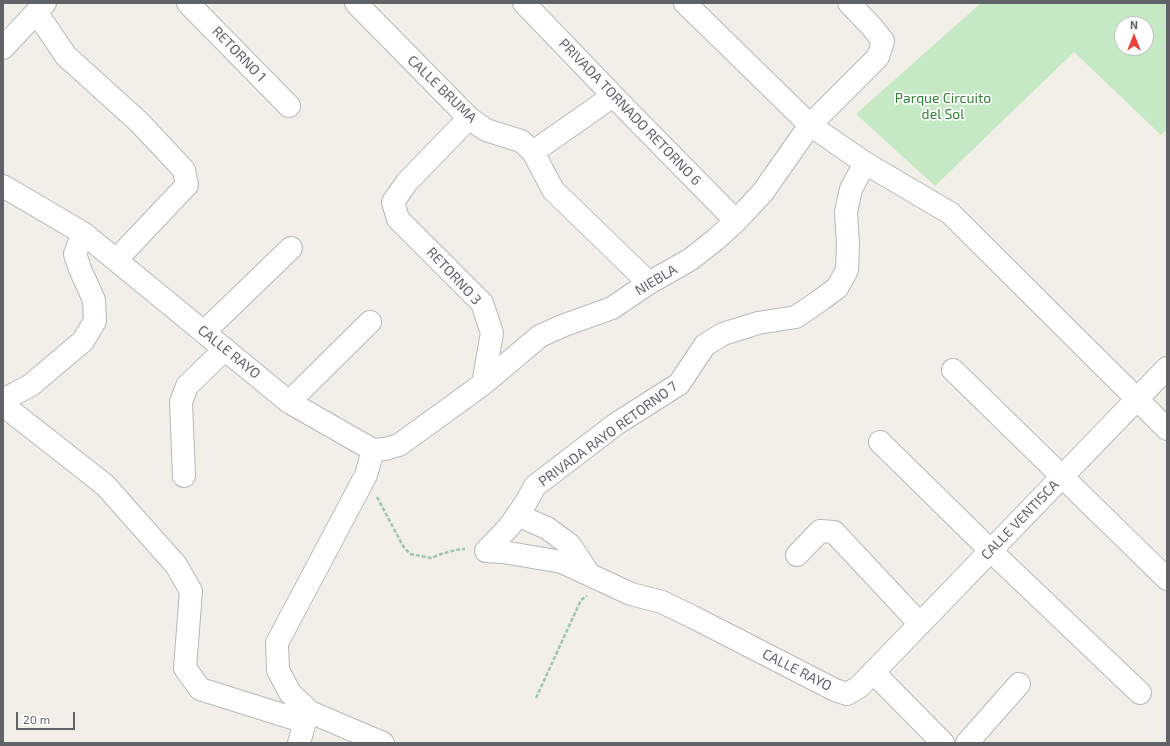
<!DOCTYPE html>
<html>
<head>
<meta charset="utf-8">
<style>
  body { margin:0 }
  #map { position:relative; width:1170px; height:746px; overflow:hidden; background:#f1efe8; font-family:"Exo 2",sans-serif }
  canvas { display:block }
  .frame { position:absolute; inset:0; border:4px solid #5f6368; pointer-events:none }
  .north { position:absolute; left:1114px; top:16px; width:40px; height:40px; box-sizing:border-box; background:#fff; border:1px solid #bfc1c3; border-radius:50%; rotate:0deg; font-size:11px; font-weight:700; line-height:16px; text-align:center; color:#5f6368 }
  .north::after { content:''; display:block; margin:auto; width:14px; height:18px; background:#ea4335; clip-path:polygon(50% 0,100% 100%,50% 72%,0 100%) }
  .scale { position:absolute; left:16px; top:712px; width:59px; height:18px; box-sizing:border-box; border:2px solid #5f6368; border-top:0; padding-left:5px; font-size:12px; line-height:14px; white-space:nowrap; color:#5f6368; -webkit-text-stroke:3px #fff; paint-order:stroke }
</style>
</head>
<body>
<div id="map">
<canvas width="1170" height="746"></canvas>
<div class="frame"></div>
<div class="north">N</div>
<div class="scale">20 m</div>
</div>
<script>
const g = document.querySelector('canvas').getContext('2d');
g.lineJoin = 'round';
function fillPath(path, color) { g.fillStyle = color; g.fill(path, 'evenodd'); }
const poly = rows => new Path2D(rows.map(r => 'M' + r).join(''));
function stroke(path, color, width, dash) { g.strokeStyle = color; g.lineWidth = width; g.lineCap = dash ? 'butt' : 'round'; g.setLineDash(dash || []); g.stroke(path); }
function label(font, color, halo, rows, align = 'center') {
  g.font = font + ' "Exo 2",sans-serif'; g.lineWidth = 3.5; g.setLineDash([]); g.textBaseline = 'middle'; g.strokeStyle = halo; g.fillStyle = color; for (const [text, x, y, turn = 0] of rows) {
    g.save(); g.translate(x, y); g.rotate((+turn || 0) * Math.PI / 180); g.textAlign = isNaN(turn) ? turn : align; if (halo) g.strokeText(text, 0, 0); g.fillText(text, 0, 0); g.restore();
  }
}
fillPath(poly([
  [981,3,1167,3,1167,129,1161,135,1074,52,935,186,856,114],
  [1122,24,1146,24,1146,48,1122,48]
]), '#c5e8c5');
const street = poly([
  [188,3,289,106],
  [356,3,469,118,486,130,521,141,533,152,553,190,649,283],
  [524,3,623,106,736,221],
  [685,3,810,125,865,163,950,213,1167,429],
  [36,12,66,56,139,122,184,170,187,185,116,260],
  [3,48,45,3],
  [469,118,407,182,393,202,398,219,482,303,492,333,483,384],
  [533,152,613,96],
  [3,186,83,233,289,402,373,450,366,475,277,643,278,670,290,693,310,712,383,743],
  [204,332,291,248],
  [953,370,1167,579],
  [3,400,31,385,83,341,95,321,94,300,80,269,75,254,83,233],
  [289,402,370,322],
  [3,405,105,485,176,565,191,591,185,668,200,689,305,722],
  [880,442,991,551,1140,693],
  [373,450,385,449,399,445,483,384,540,336,562,326,612,308,649,283,691,259,715,240,736,221,763,192,810,125,878,57,883,41,872,27,849,3],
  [184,476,181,402,187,386,225,349],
  [517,515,547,528,570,545,589,574],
  [486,551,503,552,562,562,631,594,662,602,693,617,835,690,847,694,859,687,1167,368],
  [486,551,509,527,525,504,535,486,616,424,679,384,705,345,723,334,758,323,796,317,822,299,837,288,847,270,848,244,846,212,851,189,865,163],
  [797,555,820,531,834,532,920,624],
  [873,672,943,743],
  [299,743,305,722,310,712],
  [967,743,1019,684]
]);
stroke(street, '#b5b8bc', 24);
stroke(poly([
  [377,497,403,546,410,554,431,558,444,553,461,549,465,549],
  [536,698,581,600,587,596]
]), '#9cc7a9', 2.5, [4, 2]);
stroke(street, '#fff', 22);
label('14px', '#5f6368', '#fff', [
  ["RETORNO 1",239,54,46],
  ["CALLE BRUMA",442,89,44],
  ["PRIVADA TORNADO RETORNO 6",630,112,46],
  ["RETORNO 3",454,276,47],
  ["NIEBLA",656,280,-31],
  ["CALLE RAYO",229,352,39],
  ["PRIVADA RAYO RETORNO 7",608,434,-36],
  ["CALLE VENTISCA",1020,520,-46],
  ["CALLE RAYO",797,670,27]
]);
label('14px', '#348238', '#fff', [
  ["Parque Circuito",943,98],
  ["del Sol",943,114]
]);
</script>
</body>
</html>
